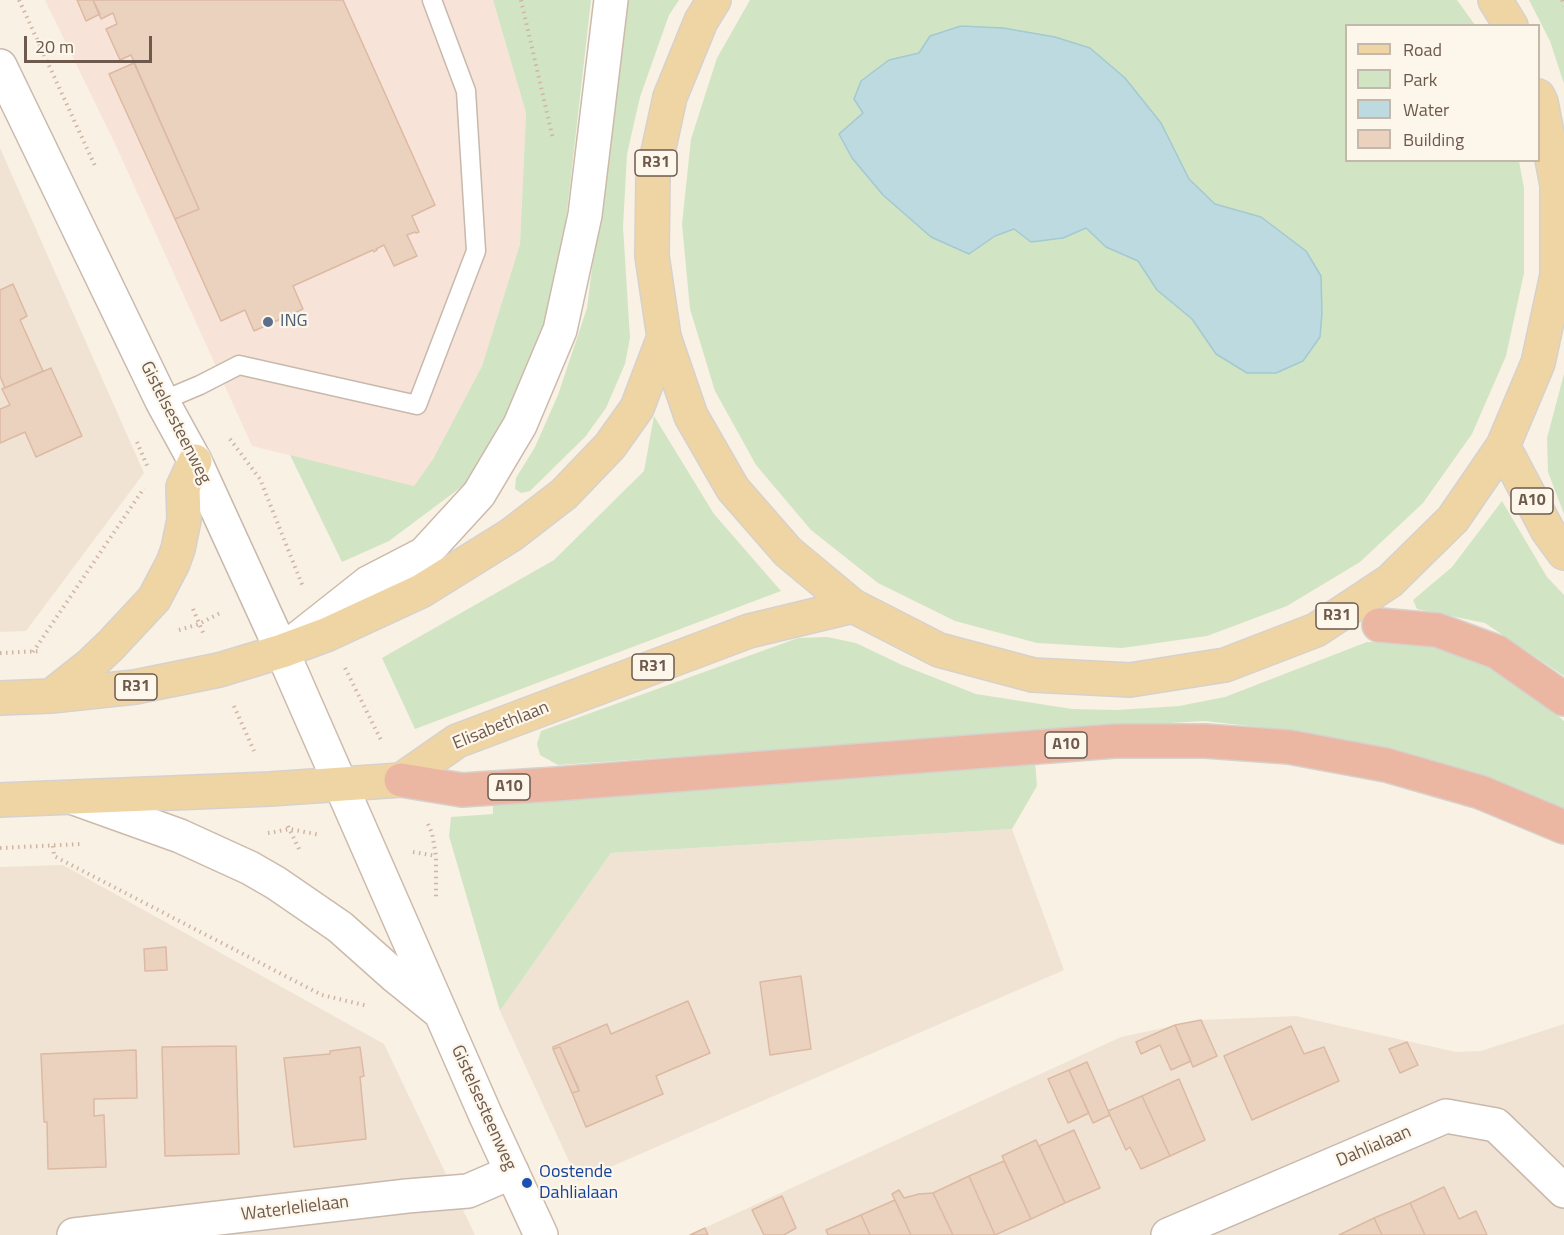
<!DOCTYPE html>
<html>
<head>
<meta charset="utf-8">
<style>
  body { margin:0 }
  #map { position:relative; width:1564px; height:1235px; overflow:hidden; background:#f9f1e4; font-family:"Titillium Web",sans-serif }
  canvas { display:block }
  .legend { position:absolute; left:1345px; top:24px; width:195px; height:138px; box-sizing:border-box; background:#fdf6ea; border:2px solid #c4b8ab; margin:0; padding:8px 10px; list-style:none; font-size:18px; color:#6e5a4d }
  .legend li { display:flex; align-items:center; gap:12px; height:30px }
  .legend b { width:30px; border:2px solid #c4b8ab }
  .scale { position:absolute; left:24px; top:36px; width:128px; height:27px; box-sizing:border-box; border:3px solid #6e5a4d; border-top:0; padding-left:8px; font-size:18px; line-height:21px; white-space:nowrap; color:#6e5a4d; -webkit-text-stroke:4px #fdf6ea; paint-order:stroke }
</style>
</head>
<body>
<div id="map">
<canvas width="1564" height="1235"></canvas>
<ul class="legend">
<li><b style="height:8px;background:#f0d5a4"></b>Road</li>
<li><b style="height:16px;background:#d1e5c5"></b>Park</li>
<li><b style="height:16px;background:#bcdae0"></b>Water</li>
<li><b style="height:16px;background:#ebd2bf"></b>Building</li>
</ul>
<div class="scale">20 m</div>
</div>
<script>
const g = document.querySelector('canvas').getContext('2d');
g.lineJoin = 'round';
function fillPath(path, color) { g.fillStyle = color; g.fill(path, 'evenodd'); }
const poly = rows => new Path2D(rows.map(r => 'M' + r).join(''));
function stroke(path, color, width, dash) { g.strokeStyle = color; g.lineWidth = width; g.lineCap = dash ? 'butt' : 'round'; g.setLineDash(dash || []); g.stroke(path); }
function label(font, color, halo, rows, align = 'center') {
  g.font = font + ' "Titillium Web",sans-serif'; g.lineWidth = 4.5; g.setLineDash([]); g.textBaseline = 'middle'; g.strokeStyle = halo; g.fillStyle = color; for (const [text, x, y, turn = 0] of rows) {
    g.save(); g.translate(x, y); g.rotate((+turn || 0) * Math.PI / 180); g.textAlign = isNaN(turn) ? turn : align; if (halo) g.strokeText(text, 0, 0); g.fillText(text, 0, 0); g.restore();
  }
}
fillPath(poly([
  [0,148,144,473,26,631,0,632],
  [1012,829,1064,970,578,1181,500,1011,611,853],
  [63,865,384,1044,475,1235,0,1235,0,867],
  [1296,1016,1456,1052,1481,1051,1564,1024,1564,1235,689,1235,1121,1037,1201,1020]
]), '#f0e3d4');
fillPath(poly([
  [45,0,493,0,526,113,520,244,482,366,433,459,414,486,252,446,117,148]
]), '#f8e3d9');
fillPath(poly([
  [493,0,591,0,558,291,513,414,476,476,389,541,342,562,290,455,414,486,433,459,482,366,520,244,526,113],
  [626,0,679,0,669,15,640,97,627,154,623,227,630,338,625,364,606,408,585,437,530,491,521,493,515,489,516,478,535,447,558,395,587,308],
  [750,0,1457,0,1475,25,1346,26,1346,160,1519,161,1524,188,1524,273,1506,356,1472,434,1423,503,1360,562,1287,606,1207,636,1122,648,1037,643,955,621,878,583,811,530,756,465,715,391,690,309,682,224,691,139,717,58],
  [1529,0,1564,0,1564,84,1550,41],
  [1564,374,1564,514,1548,472,1547,438],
  [654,416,714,514,781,591,415,729,382,658,554,560,644,471],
  [1502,501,1547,577,1564,595,1564,676,1485,623,1417,609,1413,600,1452,567],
  [827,637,856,643,902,665,976,694,1072,709,1116,710,1179,706,1225,697,1367,642,1410,642,1450,650,1488,665,1540,700,1564,721,1564,811,1506,784,1435,763,1293,731,1205,721,1117,726,558,765,540,755,537,744,541,731,798,638],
  [1035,761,1037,786,1012,829,611,853,500,1011,449,836,451,817,493,814,493,802]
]), '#d1e5c5');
const water = poly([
  [961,26,1003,28,1055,37,1090,48,1125,78,1161,123,1189,179,1215,204,1261,217,1306,251,1321,276,1322,313,1320,337,1303,361,1276,373,1247,373,1216,354,1192,319,1157,290,1138,261,1106,247,1086,228,1063,238,1031,242,1014,229,995,236,969,254,931,237,883,195,852,158,839,134,863,113,854,99,861,81,889,60,919,53,930,36,961,26]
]);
fillPath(water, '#bcdae0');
stroke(water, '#a3c9d1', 1.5);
const building = poly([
  [77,0,93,0,100,14,86,21,77,0],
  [93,0,343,0,435,205,412,216,419,232,416,233,415,232,407,235,417,256,394,266,384,245,376,249,377,250,374,252,373,250,293,286,303,309,254,331,245,310,221,321,175,219,199,209,131,55,120,60,106,29,117,24,113,13,101,19,93,0],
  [134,63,199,209,175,219,109,74,134,63],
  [13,284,27,316,20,320,43,371,5,388,0,376,0,290,13,284],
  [51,368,82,436,36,457,25,432,0,443,0,409,10,405,2,389,51,368],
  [166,947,167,970,145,971,144,949,166,947],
  [801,976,811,1049,770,1055,760,982,801,976],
  [688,1001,710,1053,656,1076,663,1094,586,1127,572,1093,579,1091,578,1087,560,1047,553,1049,553,1047,607,1024,611,1034,688,1001],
  [1201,1020,1217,1056,1193,1067,1175,1025,1201,1020],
  [1175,1025,1191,1061,1171,1070,1160,1045,1141,1054,1136,1042,1175,1025],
  [1291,1026,1304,1054,1324,1047,1339,1081,1252,1120,1224,1056,1291,1026],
  [1407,1042,1418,1065,1400,1073,1389,1049,1407,1042],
  [236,1046,239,1154,165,1156,162,1047,236,1046],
  [360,1047,364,1076,360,1077,366,1139,294,1147,284,1058,330,1054,330,1051,360,1047],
  [560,1047,579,1091,572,1093,553,1049,560,1047],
  [136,1050,137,1098,94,1099,94,1116,104,1115,106,1167,48,1169,47,1122,44,1122,41,1054,136,1050],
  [1087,1062,1110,1115,1093,1123,1069,1070,1087,1062],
  [1069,1070,1089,1113,1068,1123,1048,1079,1069,1070],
  [1179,1079,1205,1140,1170,1156,1142,1096,1179,1079],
  [1142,1096,1170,1156,1141,1169,1130,1147,1126,1150,1108,1111,1142,1096],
  [1074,1130,1100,1188,1065,1203,1039,1146,1074,1130],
  [1036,1140,1065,1203,1031,1219,1002,1156,1036,1140],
  [1004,1161,1031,1219,995,1235,969,1176,1004,1161],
  [969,1176,995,1235,953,1235,933,1193,969,1176],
  [1444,1187,1459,1219,1476,1211,1487,1235,1425,1235,1410,1203,1444,1187],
  [899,1190,904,1198,919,1194,933,1193,953,1235,911,1235,892,1194,899,1190],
  [782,1196,796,1228,784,1235,764,1235,752,1210,782,1196],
  [895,1200,911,1235,870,1235,861,1215,895,1200],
  [1410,1203,1425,1235,1382,1235,1374,1218,1410,1203],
  [861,1215,870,1235,828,1235,826,1230,861,1215],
  [1374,1218,1382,1235,1339,1235,1374,1218],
  [705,1228,708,1235,690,1235,705,1228]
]);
fillPath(building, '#ebd2bf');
stroke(building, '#dcb9a2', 1.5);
const service = poly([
  [162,401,200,385,239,365,417,405,476,251,466,91,432,0]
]);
const minor = poly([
  [0,66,162,401,195,461,282,651],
  [74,1235,407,1196,468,1191,512,1172],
  [1168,1235,1446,1116,1496,1125,1564,1191]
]);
const secondary = poly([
  [74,798,180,836,250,868,276,883,340,927,395,976,437,1010],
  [541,1235,486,1116,282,651,368,583,424,554,479,494,520,425,560,330,585,215,611,0]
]);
const primary = poly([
  [714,0,701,21,670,97,653,175,652,256,664,337,691,416,733,489,788,552,853,606,939,650,1033,675,1130,680,1225,665,1316,630,1390,581,1453,519,1503,446,1538,363,1557,275,1557,185,1541,102,1538,96],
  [1495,0,1511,26],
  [1503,446,1548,531,1564,553],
  [51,696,89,666,111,645,154,599,173,563,178,549,184,520,183,487,195,461],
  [0,698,51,696,135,687,219,670,282,651,328,634,421,591,511,535,564,494,610,446,637,408,664,337],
  [0,800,270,789,401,780,457,741,749,631,853,606]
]);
const motorway = poly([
  [1379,625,1437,630,1497,652,1564,699],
  [401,780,462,790,556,784,1115,741,1205,741,1289,747,1386,765,1480,792,1564,827]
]);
stroke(service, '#c8b9ac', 21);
stroke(minor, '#c8b9ac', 36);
stroke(secondary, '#ccbaab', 36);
stroke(primary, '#d6d1cd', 36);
stroke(motorway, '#d6d1cd', 36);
stroke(poly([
  [19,0,95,166],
  [521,0,553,139],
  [1562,0,1564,6],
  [230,439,260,479,303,587],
  [137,442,148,468],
  [193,609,204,635],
  [179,630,199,624,222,612],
  [33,652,144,488],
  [0,653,42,651],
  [345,668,382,742],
  [234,706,254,751],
  [428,824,432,833,436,856,436,900],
  [288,826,299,849],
  [268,833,290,829,320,835],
  [53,846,54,856,322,995,368,1006],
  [0,848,81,844],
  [413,852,436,856]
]), '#d0b5a3', 4, [1.5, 4.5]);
stroke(service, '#fff', 18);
stroke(minor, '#fff', 33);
stroke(secondary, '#fff', 33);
stroke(primary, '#f0d5a4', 33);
stroke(motorway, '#ecb7a2', 33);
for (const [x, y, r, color] of [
  [268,322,6,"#5c6f8a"],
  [527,1183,6,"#1a4fb4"]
]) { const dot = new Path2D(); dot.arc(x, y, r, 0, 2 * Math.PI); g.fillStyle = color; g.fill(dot); stroke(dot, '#fdf6ea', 2); }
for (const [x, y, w] of [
  [656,163,42],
  [1532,501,42],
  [1337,616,42],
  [653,667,42],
  [136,687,42],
  [1066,745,42],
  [509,787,42]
]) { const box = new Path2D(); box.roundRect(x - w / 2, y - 13, w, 26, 4.5); g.fillStyle = '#fdf6ea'; g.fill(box); stroke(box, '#6e5a4d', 1.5); }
label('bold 16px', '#6e5a4d', null, [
  ["R31",656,163],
  ["A10",1532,501],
  ["R31",1337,616],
  ["R31",653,667],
  ["R31",136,687],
  ["A10",1066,745],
  ["A10",509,787]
]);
label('18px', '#4e5e75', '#fdf6ea', [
  ["ING",280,322]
], 'left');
label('18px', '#6e5a4d', '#fdf6ea', [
  ["Gistelsesteenweg",175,423,63],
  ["Elisabethlaan",501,726,-22],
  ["Gistelsesteenweg",483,1108,66],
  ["Dahlialaan",1374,1147,-23],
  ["Waterlelielaan",295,1209,-7]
]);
label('18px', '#164399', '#fdf6ea', [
  ["Oostende",539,1173],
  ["Dahlialaan",539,1194]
], 'left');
</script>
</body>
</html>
